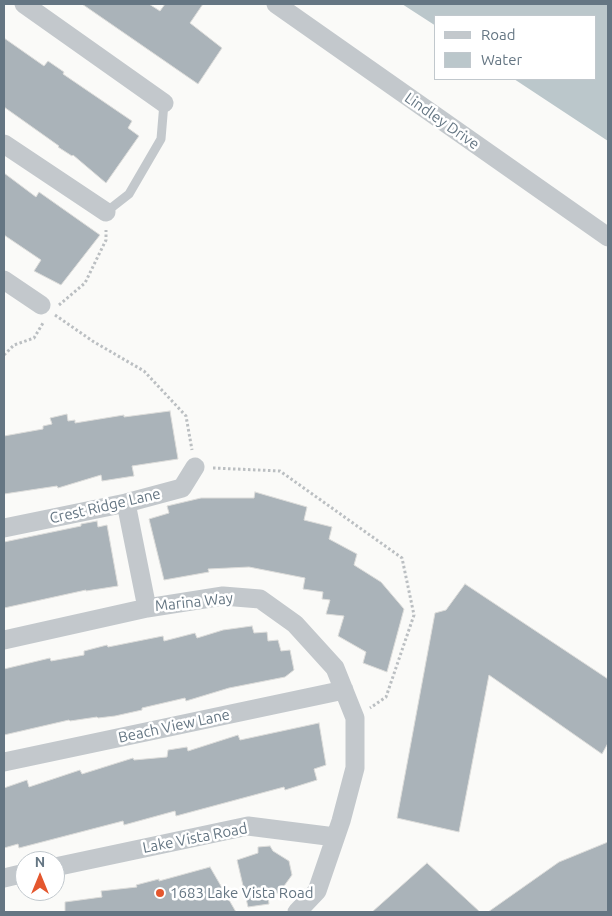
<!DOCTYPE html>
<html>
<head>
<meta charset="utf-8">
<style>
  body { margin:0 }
  #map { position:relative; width:612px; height:916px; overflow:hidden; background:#fafaf8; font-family:Ubuntu,sans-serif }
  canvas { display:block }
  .frame { position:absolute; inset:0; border:5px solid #657683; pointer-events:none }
  .legend { position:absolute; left:434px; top:15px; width:162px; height:65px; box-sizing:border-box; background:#fff; border:1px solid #c1c8cd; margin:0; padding:6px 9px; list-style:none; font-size:15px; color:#657683 }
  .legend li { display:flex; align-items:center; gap:10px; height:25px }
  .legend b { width:25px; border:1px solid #c1c8cd }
  .north { position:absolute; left:15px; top:851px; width:50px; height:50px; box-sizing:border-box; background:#fff; border:1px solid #c1c8cd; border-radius:50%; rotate:0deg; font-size:14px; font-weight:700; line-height:20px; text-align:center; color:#657683 }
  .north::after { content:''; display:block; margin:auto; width:18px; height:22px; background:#e4572e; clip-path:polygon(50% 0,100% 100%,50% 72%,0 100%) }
</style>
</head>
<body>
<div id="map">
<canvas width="612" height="916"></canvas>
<div class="frame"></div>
<ul class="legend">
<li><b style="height:6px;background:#c3c8cc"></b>Road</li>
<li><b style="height:14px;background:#bbc7cb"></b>Water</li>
</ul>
<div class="north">N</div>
</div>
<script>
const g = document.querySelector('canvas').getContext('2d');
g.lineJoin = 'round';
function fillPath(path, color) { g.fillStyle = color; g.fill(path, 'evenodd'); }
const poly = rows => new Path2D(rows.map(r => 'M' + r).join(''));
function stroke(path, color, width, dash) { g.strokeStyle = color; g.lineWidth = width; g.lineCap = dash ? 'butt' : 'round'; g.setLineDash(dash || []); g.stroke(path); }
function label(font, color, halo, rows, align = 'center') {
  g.font = font + ' Ubuntu,sans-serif'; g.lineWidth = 5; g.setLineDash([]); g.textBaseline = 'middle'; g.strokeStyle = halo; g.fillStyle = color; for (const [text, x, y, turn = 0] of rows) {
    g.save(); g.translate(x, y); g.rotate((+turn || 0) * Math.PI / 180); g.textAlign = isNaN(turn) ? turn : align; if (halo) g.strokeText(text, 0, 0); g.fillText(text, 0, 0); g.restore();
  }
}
fillPath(poly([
  [402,4,608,4,608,141,514,79,596,79,596,16,436,16,436,26]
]), '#bbc7cb');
const building = poly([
  [82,4,149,4,160,11,165,4,203,4,190,23,222,48,198,84,82,4],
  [4,38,44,66,48,61,64,72,63,74,132,121,128,128,139,136,106,183,73,155,72,156,58,147,59,146,4,107,4,38],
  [4,173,36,197,39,192,100,235,61,285,34,271,41,260,4,235,4,173],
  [170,411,178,459,132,466,134,476,102,481,101,475,58,488,57,486,4,494,4,436,43,429,43,426,52,424,50,418,67,414,68,421,75,420,75,423,124,415,124,417,170,411],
  [255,492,307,507,304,520,332,527,329,539,357,554,354,565,381,582,404,609,387,672,363,663,366,652,338,636,344,616,326,614,330,600,322,599,323,592,303,589,305,578,249,567,208,569,209,572,164,580,149,519,169,513,167,506,201,498,254,498,255,492],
  [97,521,98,527,107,525,118,586,86,591,86,590,4,608,4,542,81,526,81,524,97,521],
  [465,584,608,679,608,743,602,754,489,675,459,832,397,818,435,613,446,610,465,584],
  [252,626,254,633,267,632,268,641,278,640,281,651,290,650,294,670,285,677,229,688,186,701,185,698,142,708,142,710,115,716,98,718,97,717,70,721,69,720,4,735,4,669,50,658,51,661,84,655,84,651,107,645,108,647,163,636,164,641,195,633,197,638,223,630,252,626],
  [319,723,326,765,314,769,317,780,285,790,284,787,176,816,175,811,124,825,123,821,19,848,18,844,4,848,4,788,27,780,29,787,80,770,82,774,133,758,134,760,167,757,168,750,187,747,188,751,238,735,240,740,319,723],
  [608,842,608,912,488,912,559,862,608,842],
  [270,846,273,851,289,861,292,875,279,893,268,895,269,904,248,907,237,860,258,853,258,847,270,846],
  [427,863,480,912,372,912,427,863],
  [210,867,236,912,65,912,65,902,102,897,101,891,137,887,136,885,159,879,159,881,210,867]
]);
fillPath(building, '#aab3b9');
stroke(building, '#dcdcda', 1);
stroke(poly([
  [59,305,85,283,106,240,106,230],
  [55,315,94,342,144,371,186,416,192,450],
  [4,355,14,345,34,338,43,323],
  [213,468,280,471,402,558,414,615,386,697,370,708]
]), '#bbbfc2', 3, [2.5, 2.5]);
stroke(poly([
  [106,212,129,194,161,139,164,103]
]), '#c3c8cc', 9);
stroke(poly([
  [24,4,164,103],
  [276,4,608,237],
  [4,144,106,212],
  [4,280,41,305],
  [126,503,147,608],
  [4,528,126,503,182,488,195,467],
  [4,640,147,608,223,596,260,599,295,624,335,668,355,718,355,768,341,821,317,891,297,912],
  [4,762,344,690],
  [55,867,248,826,335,837],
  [4,878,25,873]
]), '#c3c8cc', 19);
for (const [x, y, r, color] of [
  [160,893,5,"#e4572e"]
]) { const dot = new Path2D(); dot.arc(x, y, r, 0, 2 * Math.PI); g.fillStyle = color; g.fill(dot); stroke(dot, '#fff', 2); }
label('15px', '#657683', '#fff', [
  ["Lindley Drive",442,121,35],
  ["Crest Ridge Lane",105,506,-13],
  ["Marina Way",194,602,-6],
  ["Beach View Lane",174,726,-12],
  ["Lake Vista Road",195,838,-11]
]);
label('15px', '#657683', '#fff', [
  ["1683 Lake Vista Road",170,893]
], 'left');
</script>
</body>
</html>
